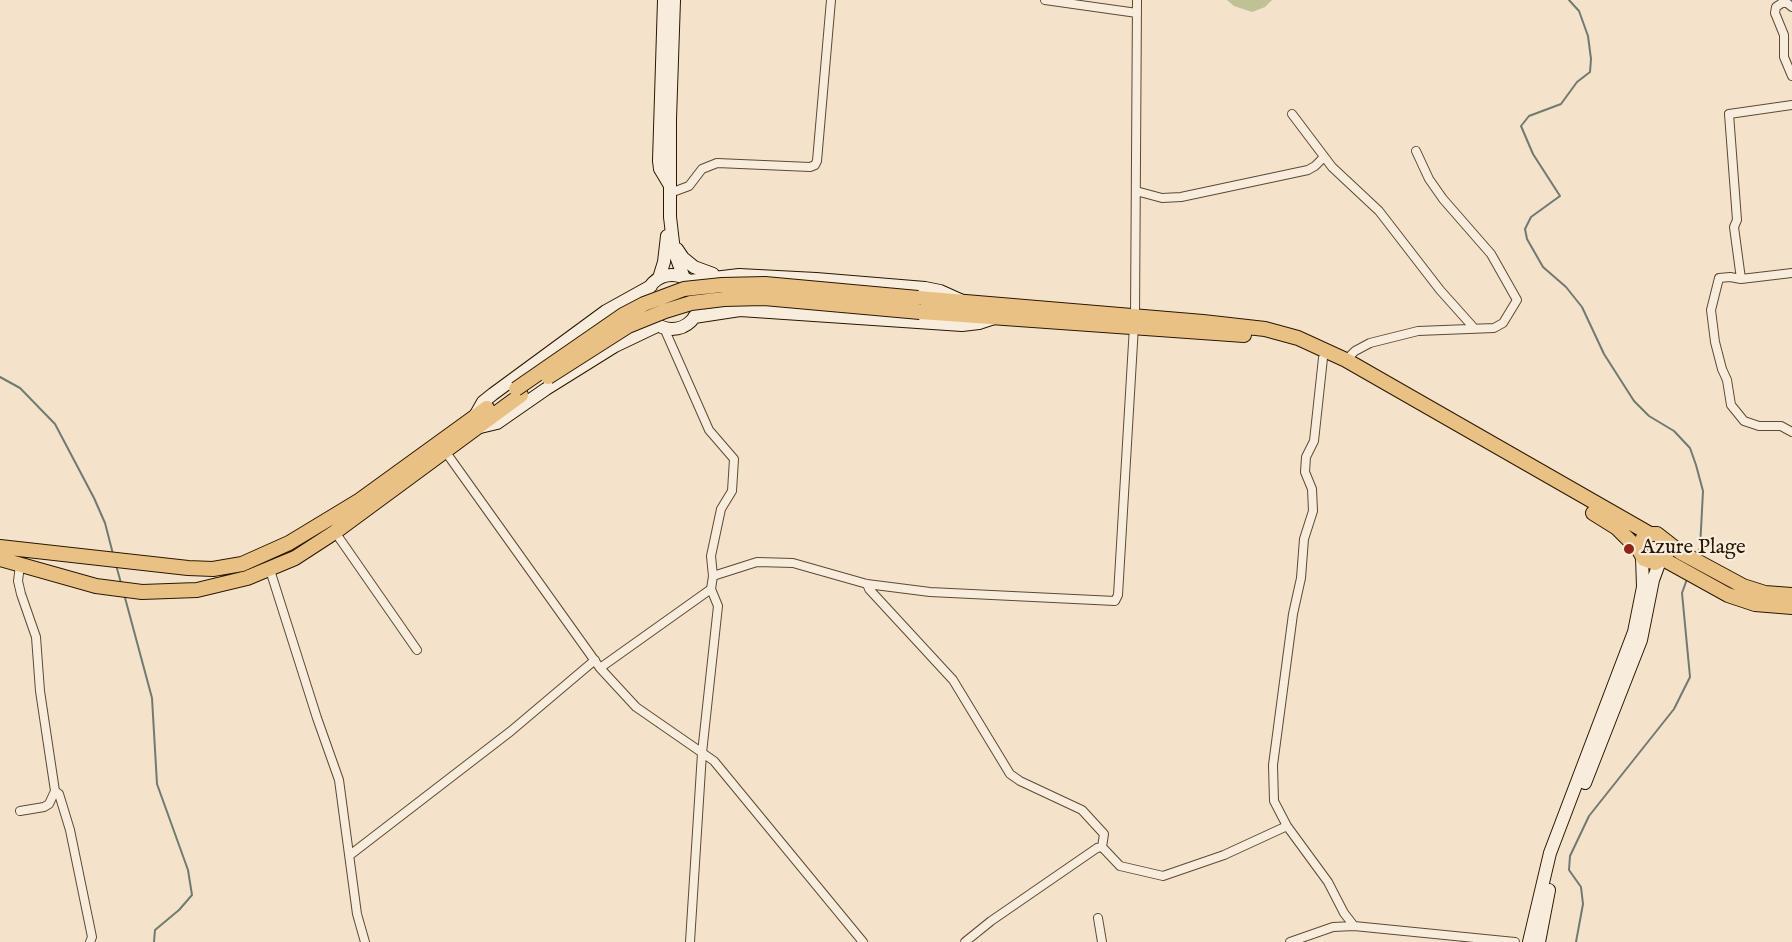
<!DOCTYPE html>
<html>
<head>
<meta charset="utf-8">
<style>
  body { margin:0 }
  canvas { display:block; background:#f4e2ca }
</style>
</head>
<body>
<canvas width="1792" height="942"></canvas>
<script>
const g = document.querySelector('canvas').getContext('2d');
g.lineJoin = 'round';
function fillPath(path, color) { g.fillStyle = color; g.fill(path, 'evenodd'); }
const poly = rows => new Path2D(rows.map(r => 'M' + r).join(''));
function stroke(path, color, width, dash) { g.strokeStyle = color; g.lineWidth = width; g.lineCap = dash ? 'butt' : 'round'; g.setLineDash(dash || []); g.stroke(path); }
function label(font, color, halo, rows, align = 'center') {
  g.font = font + ' "IM FELL English",serif'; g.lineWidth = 4.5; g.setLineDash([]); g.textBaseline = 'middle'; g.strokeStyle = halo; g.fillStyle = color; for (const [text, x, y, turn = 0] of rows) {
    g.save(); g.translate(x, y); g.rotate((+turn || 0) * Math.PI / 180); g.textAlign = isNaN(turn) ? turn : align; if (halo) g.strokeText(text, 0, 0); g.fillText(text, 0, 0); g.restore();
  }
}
fillPath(poly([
  [1227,0,1272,0,1265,7,1252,12,1234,6]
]), '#bfc294');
stroke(poly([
  [1569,0,1579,11,1588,36,1591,59,1590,72,1577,82,1561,104,1529,116,1521,126,1533,154,1560,196,1531,217,1525,229,1527,239,1543,267,1566,287,1582,307,1604,354,1634,401,1649,416,1674,431,1690,448,1696,465,1703,491,1700,548,1697,554],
  [0,377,20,388,55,424,94,498,105,523,113,554],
  [116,565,121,583],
  [124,594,152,698,157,784,188,870,192,895,179,910,155,930,154,942],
  [1576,942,1583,904,1581,887,1569,870,1570,856,1589,816,1674,709,1690,677,1682,593,1687,579]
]), '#707a73', 2);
const minor = poly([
  [1045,0,1137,13],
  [1792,7,1787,3,1782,3,1776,7,1775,13,1784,35,1784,57,1792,76],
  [1292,114,1332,167,1379,211,1440,290,1474,328],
  [1136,191,1162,198,1181,197,1308,170,1315,166,1324,157],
  [670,193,689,186,702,169,717,163,810,167,815,165,817,161,831,0],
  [1792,273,1741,279,1730,277,1719,278,1711,310,1715,342,1722,369,1727,380,1731,405,1744,421,1759,426,1781,426,1792,432],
  [1741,279,1734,227,1737,220,1729,114,1792,105],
  [1135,316,1137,0],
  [664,328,709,430,734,459,732,491,721,509,711,556,713,576,711,589,718,606,702,753,690,942],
  [1323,358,1314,441,1306,457,1305,472,1312,489,1313,511,1304,539,1301,578,1293,614,1273,765,1274,801,1287,826,1328,882,1344,913,1354,926,1515,942],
  [1346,360,1355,351,1370,343,1418,331,1494,328,1503,323,1517,300,1491,254,1443,199,1429,179,1416,151],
  [445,451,600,668,636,707,714,761,863,942],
  [335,532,417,650],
  [270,570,317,718,339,780,357,914,365,942],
  [713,576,757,562,793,563,867,584,930,592,1115,601,1118,595,1134,326],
  [867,584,869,589,953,680,1010,774,1020,781,1082,810,1104,834,1102,847,1120,866,1163,876,1224,855,1287,826],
  [600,668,711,589],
  [55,791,59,794,70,830,92,937,90,942],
  [20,811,44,807,49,804,55,791,40,691,36,637,21,594,18,581,20,565],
  [350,855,511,731,595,660],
  [1098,918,1102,942],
  [965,942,991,921,1097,848,1102,847],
  [1290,942,1333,927,1354,926]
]);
const secondary = poly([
  [664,0,659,161,660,169,669,184],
  [674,0,670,119,670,217,674,251,684,278],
  [677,249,683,258,694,267,713,274],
  '645 302a27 27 0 1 1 54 0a27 27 0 1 1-54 0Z',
  [659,278,664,262,667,236],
  [689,281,739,275,816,279,925,288,940,291,960,300],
  [694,317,740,310,962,325,979,323,994,318],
  [475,416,483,402,493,394,606,311,651,286],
  [476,428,497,423,546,389,615,346,659,325],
  [1585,783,1641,640,1653,580,1660,561],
  [1529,942,1550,853,1634,632,1643,587,1642,557],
  [1539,942,1549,890]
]);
const trunk = poly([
  [918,298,1203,322,1265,329,1298,338,1346,360,1650,534],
  [920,312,1244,335],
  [1593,513,1617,528,1639,550],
  [1667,544,1668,550,1665,557,1655,563,1644,559,1639,550,1643,538,1650,534,1657,534,1680,552,1743,586,1765,593,1792,595],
  [0,547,188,568,213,569,242,564,289,543,360,500,487,408],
  [0,559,96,586,142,592,197,590,247,578,295,558,335,532,521,395],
  [1663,559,1728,595,1755,604,1792,607]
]);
stroke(minor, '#5c4a32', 10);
stroke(secondary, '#291800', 14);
stroke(trunk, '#291800', 16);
stroke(minor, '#f8ecdd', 8);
stroke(secondary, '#f8ecdd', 12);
stroke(trunk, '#eac185', 14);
const trunkBridge = poly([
  [548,377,628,326,665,311,691,303,724,299,764,298,920,312],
  [516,389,623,315,644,304,684,289,722,285,765,284,918,298]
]);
stroke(trunkBridge, '#291800', 16, []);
stroke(trunkBridge, '#eac185', 14);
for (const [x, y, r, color] of [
  [1629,549,6,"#8f2418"]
]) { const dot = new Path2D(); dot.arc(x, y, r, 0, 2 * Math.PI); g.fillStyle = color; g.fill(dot); stroke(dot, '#f8ecdd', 2); }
label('21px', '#291800', '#f8ecdd', [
  ["Azure Plage",1641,549]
], 'left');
</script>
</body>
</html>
